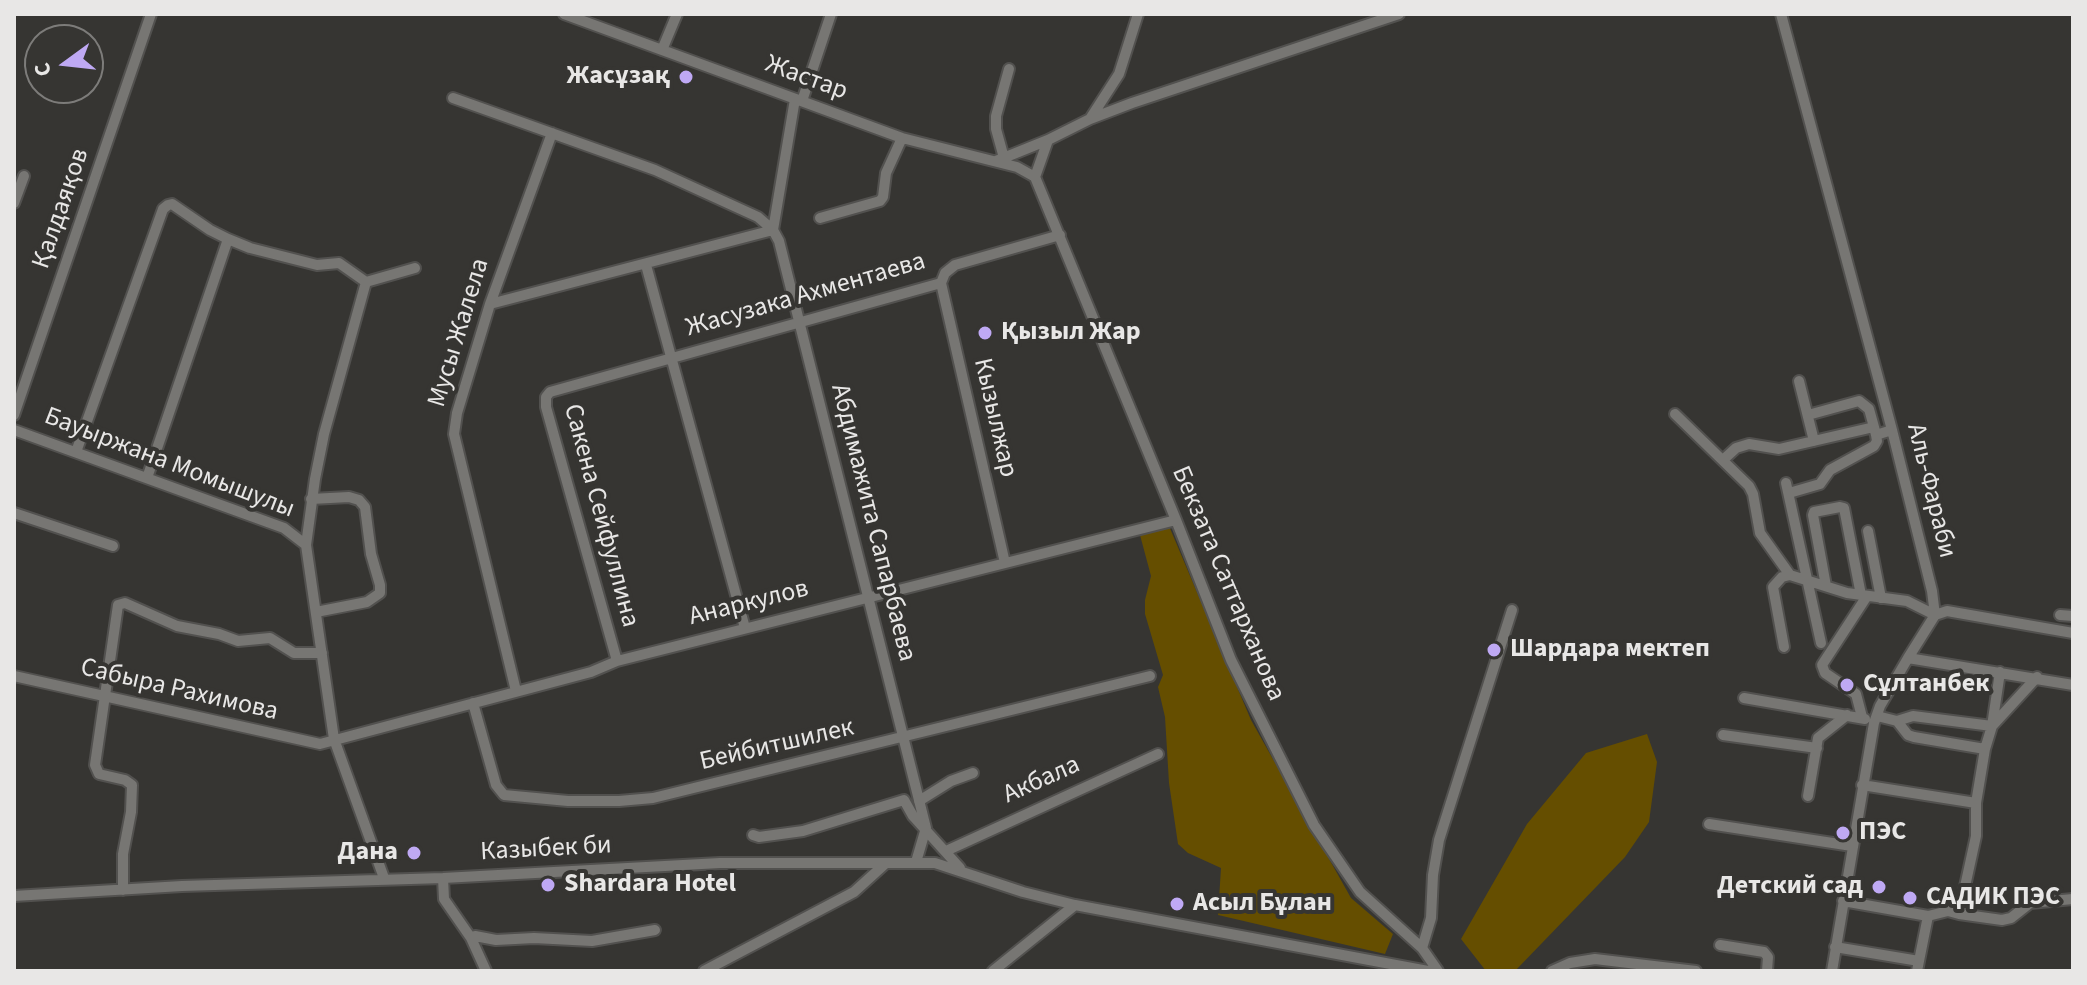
<!DOCTYPE html>
<html>
<head>
<meta charset="utf-8">
<style>
  body { margin:0 }
  #map { position:relative; width:2087px; height:985px; overflow:hidden; background:#363532; font-family:"Source Sans 3",sans-serif }
  canvas { display:block }
  .frame { position:absolute; inset:0; border:16px solid #e8e7e6; pointer-events:none }
  .north { position:absolute; left:24px; top:24px; width:80px; height:80px; box-sizing:border-box; background:#363532; border:2px solid #7d7c7a; border-radius:50%; rotate:255deg; font-size:22px; font-weight:700; line-height:32px; text-align:center; color:#e8e7e6 }
  .north::after { content:''; display:block; margin:auto; width:28px; height:36px; background:#bfa9f4; clip-path:polygon(50% 0,100% 100%,50% 72%,0 100%) }
</style>
</head>
<body>
<div id="map">
<canvas width="2087" height="985"></canvas>
<div class="frame"></div>
<div class="north">С</div>
</div>
<script>
const g = document.querySelector('canvas').getContext('2d');
g.lineJoin = 'round';
function fillPath(path, color) { g.fillStyle = color; g.fill(path, 'evenodd'); }
const poly = rows => new Path2D(rows.map(r => 'M' + r).join(''));
function stroke(path, color, width, dash) { g.strokeStyle = color; g.lineWidth = width; g.lineCap = dash ? 'butt' : 'round'; g.setLineDash(dash || []); g.stroke(path); }
function label(font, color, halo, rows, align = 'center') {
  g.font = font + ' "Source Sans 3",sans-serif'; g.lineWidth = 8; g.setLineDash([]); g.textBaseline = 'middle'; g.strokeStyle = halo; g.fillStyle = color; for (const [text, x, y, turn = 0] of rows) {
    g.save(); g.translate(x, y); g.rotate((+turn || 0) * Math.PI / 180); g.textAlign = isNaN(turn) ? turn : align; if (halo) g.strokeText(text, 0, 0); g.fillText(text, 0, 0); g.restore();
  }
}
fillPath(poly([
  [1169,526,1251,720,1351,898,1393,934,1385,954,1218,915,1221,868,1188,853,1178,844,1169,783,1165,717,1158,687,1163,675,1145,614,1145,600,1151,576,1140,535],
  [1647,734,1657,762,1649,822,1625,857,1515,971,1486,971,1461,939,1527,824,1586,753]
]), '#654e00');
const minor = poly([
  [564,14,902,138,1017,167,1035,177,1176,520,1231,660,1314,825,1360,892,1422,948,1438,971],
  [1781,14,1892,430,1932,591,1935,615,1908,658,1880,706,1874,723,1832,971],
  [662,50,677,14],
  [453,98,655,170,758,217,773,230,779,241,926,828],
  [802,101,831,14],
  [1090,119,1119,74,1138,14],
  [1004,158,996,129,996,116,1009,69],
  [996,161,1048,140,1090,119,1132,103,1399,14],
  [1035,177,1048,140],
  [14,203,24,176],
  [820,218,880,201,883,197,886,173,902,138],
  [773,230,795,99],
  [646,265,745,628],
  [366,282,324,434,315,479,306,545,334,739,384,878],
  [366,282,415,268],
  [941,283,1005,563],
  [490,304,773,230],
  [1799,381,1814,441],
  [1675,414,1749,486,1753,494,1760,533,1790,575],
  [14,415,151,14],
  [1808,415,1859,401,1869,409,1874,427],
  [14,430,284,528,306,545],
  [76,452,163,209,168,205,172,204,210,230,228,239,250,248,317,265,339,263,366,282],
  [1723,460,1736,448,1749,444,1779,449,1874,427,1876,435,1892,430],
  [147,478,228,239],
  [1786,483,1821,643],
  [1789,493,1820,484,1830,470,1874,446,1877,441,1876,435],
  [311,499,349,497,359,500,365,507,371,554,380,585,380,593,367,602,316,612],
  [14,513,113,546],
  [1868,531,1881,598],
  [1826,586,1813,515,1814,512,1840,507,1844,508,1861,595],
  [1935,615,1947,611,2073,633],
  [2060,615,2073,616],
  [1784,647,1773,587,1782,577,1790,575,1847,593,1907,601,1935,615],
  [1908,658,2073,685],
  [617,661,546,407,546,397,550,392,941,283,945,273,955,265,1060,235],
  [14,676,320,744,591,672,617,661,1176,520],
  [516,691,454,434,457,413,490,304,552,133],
  [1744,698,1865,719],
  [473,703,496,785,504,795,568,801,619,801,653,798,1150,676],
  [1877,716,1897,721,1913,716,1992,726,2000,672],
  [1862,717,1856,694,1825,673,1822,665,1867,596],
  [1897,721,1908,735,1914,737,1985,749],
  [1723,735,1817,748],
  [1862,785,1976,803],
  [1808,796,1818,738,1847,715],
  [919,801,951,781,973,773],
  [1709,824,1852,846],
  [753,835,759,837,803,831,904,800,913,816,960,868],
  [946,851,1158,754],
  [916,862,926,828],
  [443,878,444,899,471,938,486,971],
  [123,890,123,854,131,812,132,785,125,780,99,774,95,765,118,605,125,603,177,626,219,634,238,641,270,638,294,653,322,653],
  [14,896,182,886,443,878,720,863,935,863,1023,892,1075,905,1428,971],
  [1843,901,1928,916,1948,911,1959,914,1976,836,1976,803,1985,749,1992,726,2037,677],
  [1959,914,2002,920,2011,918,2030,903,2073,899],
  [471,938,475,936,496,940,534,938,592,941,655,930],
  [1720,945,1764,952,1768,957,1767,971],
  [1835,947,1919,961],
  [1422,948,1431,918,1433,875,1439,840,1512,610],
  [704,971,854,892,886,863],
  [993,971,1075,905],
  [1552,971,1570,963,1595,959,1696,971],
  [1917,971,1928,916]
]);
stroke(minor, '#52514f', 14);
stroke(minor, '#777673', 10);
for (const [x, y, r, color] of [
  [686,77,8,"#bfa9f4"],
  [985,333,8,"#bfa9f4"],
  [1494,650,8,"#bfa9f4"],
  [1847,685,8,"#bfa9f4"],
  [1843,833,8,"#bfa9f4"],
  [414,853,8,"#bfa9f4"],
  [548,885,8,"#bfa9f4"],
  [1879,887,8,"#bfa9f4"],
  [1910,898,8,"#bfa9f4"],
  [1177,904,8,"#bfa9f4"]
]) { const dot = new Path2D(); dot.arc(x, y, r, 0, 2 * Math.PI); g.fillStyle = color; g.fill(dot); stroke(dot, '#363532', 3); }
label('bold 26px', '#e8e7e6', '#363532', [
  ["Жасұзақ",670,77,"right"],
  ["Қызыл Жар",1001,333],
  ["Шардара мектеп",1510,650],
  ["Сұлтанбек",1863,685],
  ["ПЭС",1859,833],
  ["Дана",398,853,"right"],
  ["Shardara Hotel",564,885],
  ["Детский сад",1863,887,"right"],
  ["САДИК ПЭС",1926,898],
  ["Асыл Бұлан",1193,904]
], 'left');
label('26px', '#e8e7e6', '#363532', [
  ["Жастар",806,79,20],
  ["Қалдаяқов",62,209,-71],
  ["Жасузака Ахментаева",806,296,-16],
  ["Мусы Жалела",460,333,-73],
  ["Кызылжар",994,418,77],
  ["Бауыржана Момышулы",169,464,21],
  ["Аль-Фараби",1930,491,76],
  ["Сакена Сейфуллина",600,516,75],
  ["Абдимажита Сапарбаева",872,523,76],
  ["Бекзата Саттарханова",1227,584,67],
  ["Анаркулов",749,604,-14],
  ["Сабыра Рахимова",179,691,13],
  ["Бейбитшилек",777,746,-13],
  ["Акбала",1042,781,-24],
  ["Казыбек би",546,850,-3]
]);
</script>
</body>
</html>
